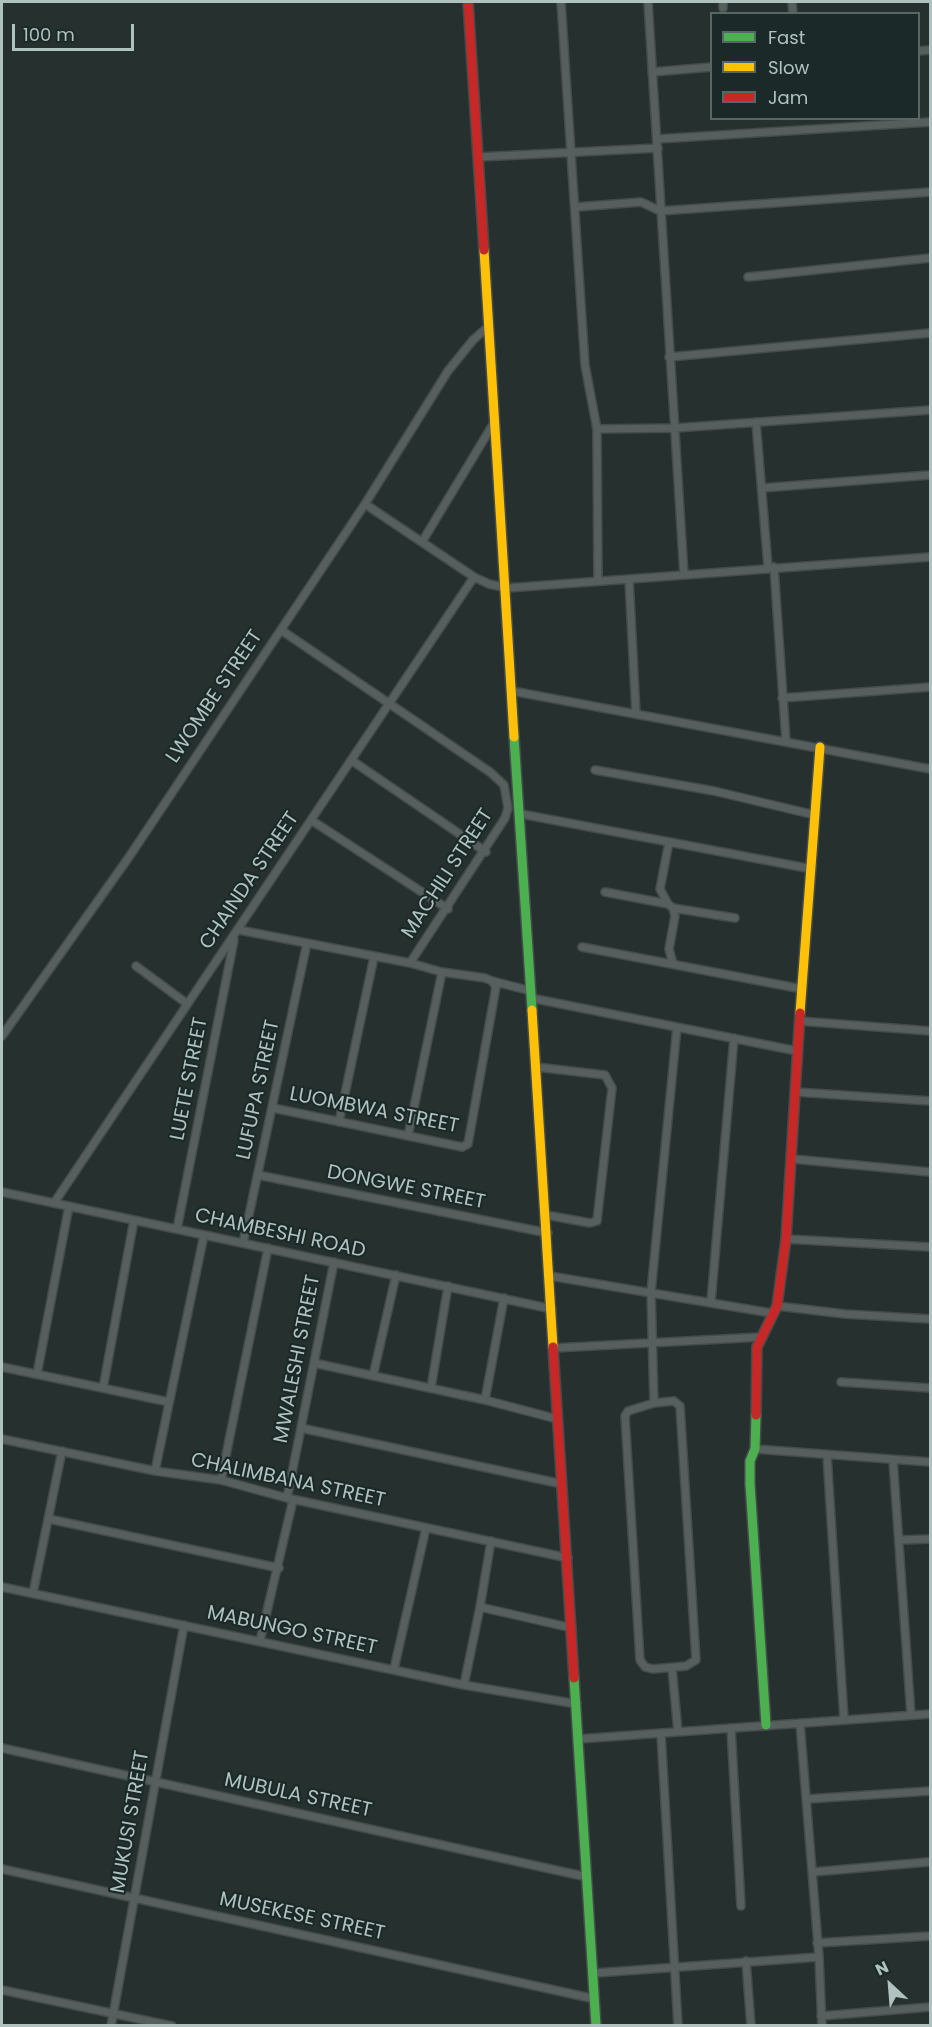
<!DOCTYPE html>
<html>
<head>
<meta charset="utf-8">
<style>
  body { margin:0 }
  #map { position:relative; width:932px; height:2027px; overflow:hidden; background:#26312f; font-family:Poppins,sans-serif }
  canvas { display:block }
  .frame { position:absolute; inset:0; border:3px solid #b0c2c0; pointer-events:none }
  .legend { position:absolute; left:710px; top:12px; width:210px; height:108px; box-sizing:border-box; background:#1b2a28; border:2px solid #576765; margin:0; padding:8px 10px; list-style:none; font-size:18px; color:#b0c2c0 }
  .legend li { display:flex; align-items:center; gap:12px; height:30px }
  .legend b { width:30px; border:2px solid #576765 }
  .north { position:absolute; left:860px; top:1955px; width:60px; height:60px; -webkit-text-stroke:4px #1b2a28; paint-order:stroke; rotate:334deg; font-size:16px; font-weight:700; line-height:24px; text-align:center; color:#b0c2c0 }
  .north::after { content:''; display:block; margin:auto; width:21px; height:27px; background:#b0c2c0; clip-path:polygon(50% 0,100% 100%,50% 72%,0 100%) }
  .scale { position:absolute; left:12px; top:24px; width:122px; height:27px; box-sizing:border-box; border:3px solid #b0c2c0; border-top:0; padding-left:8px; font-size:18px; line-height:21px; white-space:nowrap; color:#b0c2c0; -webkit-text-stroke:4px #1b2a28; paint-order:stroke }
</style>
</head>
<body>
<div id="map">
<canvas width="932" height="2027"></canvas>
<div class="frame"></div>
<ul class="legend">
<li><b style="height:8px;background:#4caf50"></b>Fast</li>
<li><b style="height:8px;background:#ffc107"></b>Slow</li>
<li><b style="height:8px;background:#c62828"></b>Jam</li>
</ul>
<div class="north">N</div>
<div class="scale">100 m</div>
</div>
<script>
const g = document.querySelector('canvas').getContext('2d');
g.lineJoin = 'round';
const poly = rows => new Path2D(rows.map(r => 'M' + r).join(''));
function stroke(path, color, width, dash) { g.strokeStyle = color; g.lineWidth = width; g.lineCap = dash ? 'butt' : 'round'; g.setLineDash(dash || []); g.stroke(path); }
function label(font, color, halo, rows, align = 'center') {
  g.font = font + ' Poppins,sans-serif'; g.lineWidth = 4.5; g.setLineDash([]); g.textBaseline = 'middle'; g.strokeStyle = halo; g.fillStyle = color; for (const [text, x, y, turn = 0] of rows) {
    g.save(); g.translate(x, y); g.rotate((+turn || 0) * Math.PI / 180); g.textAlign = isNaN(turn) ? turn : align; if (halo) g.strokeText(text, 0, 0); g.fillText(text, 0, 0); g.restore();
  }
}
const street = poly([
  [561,2,585,365,597,429,598,581],
  [648,2,684,575],
  [723,2,723,8],
  [792,2,793,14],
  [918,51,930,50],
  [652,72,712,67],
  [657,139,930,122],
  [478,157,658,148],
  [576,207,641,202,660,211,930,192],
  [748,277,930,258],
  [669,357,930,333],
  [756,422,768,567],
  [597,429,675,428,930,410],
  [762,488,930,475],
  [365,504,474,577,489,584,507,588,930,557],
  [422,542,495,421],
  [774,567,786,741],
  [629,579,636,714],
  [281,630,490,772,504,785,508,808,505,818,410,963],
  [512,691,930,769],
  [782,698,930,687],
  [351,760,486,852],
  [595,770,714,791,815,815],
  [521,814,812,869],
  [311,820,448,909],
  [669,842,660,889,668,904,673,908,735,918],
  [605,892,668,904],
  [239,930,410,963,442,972,485,978,492,981,496,987,468,1144,462,1147,273,1108],
  [582,947,802,989],
  [673,964,669,949,675,916,673,908],
  [136,966,186,1003],
  [492,981,531,991],
  [531,998,797,1051],
  [799,1021,930,1031],
  [2,1036,129,857,365,504,448,371,473,340,489,326],
  [536,1067,605,1075,612,1088,597,1221,590,1223,546,1215],
  [796,1092,930,1101],
  [339,1122,374,957],
  [408,1136,442,972],
  [793,1159,930,1172],
  [258,1175,548,1233],
  [2,1192,552,1309],
  [54,1203,474,577],
  [177,1229,234,940],
  [786,1239,930,1247],
  [243,1243,307,943],
  [550,1276,771,1313],
  [711,1302,734,1038],
  [777,1306,845,1314,930,1319],
  [554,1348,761,1337],
  [314,1363,485,1400,557,1419],
  [2,1367,169,1402],
  [37,1374,69,1206],
  [373,1376,396,1275],
  [841,1382,930,1388],
  [103,1388,134,1220],
  [431,1388,448,1286],
  [485,1400,504,1298],
  [674,1401,680,1406,696,1660,686,1666,653,1669,645,1667,640,1660,625,1416,628,1411,654,1403,674,1401],
  [654,1403,651,1292,677,1027],
  [301,1428,562,1484],
  [2,1439,155,1471,221,1480,287,1498,568,1558],
  [755,1449,930,1462],
  [827,1456,844,1719],
  [893,1460,911,1715],
  [155,1471,204,1235],
  [221,1480,268,1248],
  [287,1498,334,1262],
  [49,1519,279,1568],
  [900,1540,930,1539],
  [2,1587,464,1685,577,1704],
  [33,1593,62,1451],
  [480,1607,491,1541],
  [260,1641,293,1500],
  [672,1668,678,1732],
  [394,1669,426,1528],
  [464,1685,480,1607,572,1628],
  [800,1723,819,1957,822,2026],
  [731,1728,741,1906],
  [661,1733,678,2026],
  [578,1739,930,1714],
  [2,1748,587,1877],
  [807,1799,930,1791],
  [2,1869,595,1999],
  [813,1872,928,1862],
  [817,1943,930,1936],
  [746,1961,751,2026],
  [595,1973,819,1957],
  [2,1990,172,2026],
  [821,2016,930,2007],
  [111,2026,184,1625]
]);
const fast = poly([
  [514,737,532,1010],
  [756,1415,755,1449,750,1461,750,1484,766,1725],
  [574,1678,596,2026]
]);
const slow = poly([
  [484,250,514,737],
  [532,1010,553,1347],
  [800,1013,820,747]
]);
const jam = poly([
  [468,2,484,250],
  [553,1347,574,1678],
  [756,1415,757,1347,777,1306,786,1239,800,1013]
]);
stroke(street, '#444c4a', 10);
stroke(fast, '#444c4a', 12);
stroke(slow, '#444c4a', 12);
stroke(jam, '#444c4a', 12);
stroke(street, '#565f5e', 7);
stroke(fast, '#4caf50', 9);
stroke(slow, '#ffc107', 9);
stroke(jam, '#c62828', 9);
label('20px', '#b0c2c0', '#1b2a28', [
  ["LWOMBE STREET",215,697,-56],
  ["MACHILI STREET",448,874,-57],
  ["CHAINDA STREET",250,881,-56],
  ["LUETE STREET",190,1079,-79],
  ["LUFUPA STREET",259,1090,-78],
  ["LUOMBWA STREET",374,1111,11],
  ["DONGWE STREET",406,1188,11],
  ["CHAMBESHI ROAD",280,1234,12],
  ["MWALESHI STREET",298,1359,-79],
  ["CHALIMBANA STREET",288,1481,12],
  ["MABUNGO STREET",292,1631,12],
  ["MUBULA STREET",298,1796,12],
  ["MUKUSI STREET",131,1822,-80],
  ["MUSEKESE STREET",302,1917,12]
]);
</script>
</body>
</html>
